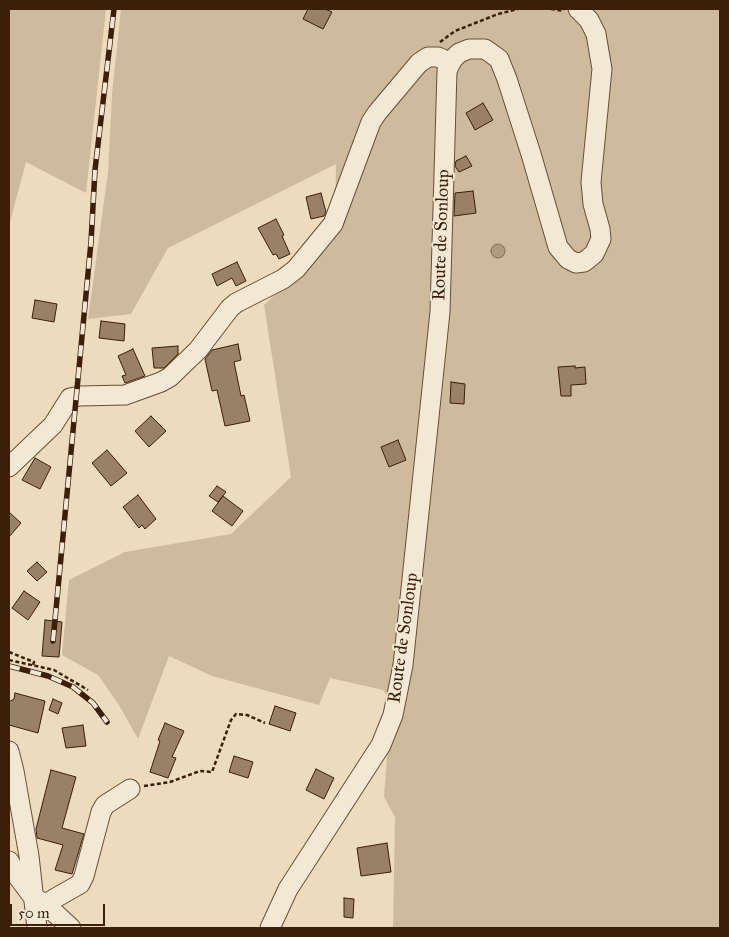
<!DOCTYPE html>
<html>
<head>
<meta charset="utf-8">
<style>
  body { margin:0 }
  #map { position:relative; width:729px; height:937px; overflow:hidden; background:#ecdbbd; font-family:"IM FELL Great Primer",serif }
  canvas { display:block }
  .frame { position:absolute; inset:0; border:10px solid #3c1f09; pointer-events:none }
  .scale { position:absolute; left:10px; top:904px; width:95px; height:22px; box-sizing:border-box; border:2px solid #3c1f09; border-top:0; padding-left:6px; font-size:15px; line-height:18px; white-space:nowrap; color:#3c1f09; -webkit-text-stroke:4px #f3e8d4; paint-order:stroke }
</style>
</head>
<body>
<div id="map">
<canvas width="729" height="937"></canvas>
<div class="frame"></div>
<div class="scale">50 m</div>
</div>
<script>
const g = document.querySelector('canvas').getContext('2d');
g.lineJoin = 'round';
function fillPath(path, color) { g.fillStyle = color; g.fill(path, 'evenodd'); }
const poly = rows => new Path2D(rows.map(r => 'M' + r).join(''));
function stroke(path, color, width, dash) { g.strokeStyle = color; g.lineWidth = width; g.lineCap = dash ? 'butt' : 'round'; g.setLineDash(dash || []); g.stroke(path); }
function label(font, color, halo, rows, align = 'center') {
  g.font = font + ' "IM FELL Great Primer",serif'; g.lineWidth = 4; g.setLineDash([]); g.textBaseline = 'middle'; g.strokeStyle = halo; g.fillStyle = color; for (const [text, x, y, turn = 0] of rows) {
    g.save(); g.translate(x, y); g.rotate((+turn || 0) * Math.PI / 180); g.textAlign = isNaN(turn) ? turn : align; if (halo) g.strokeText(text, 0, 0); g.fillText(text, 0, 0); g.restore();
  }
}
fillPath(poly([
  [9,9,106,9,86,193,26,162,9,226],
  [121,9,720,9,720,928,393,928,395,817,384,797,391,703,383,690,330,678,319,705,212,676,169,656,138,739,119,705,98,675,62,655,69,580,125,552,231,534,291,477,264,305,335,238,336,164,168,248,131,314,88,319,108,172,112,94]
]), '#cebb9e');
const water = poly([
  '491 251a7 7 0 1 1 14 0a7 7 0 1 1-14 0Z'
]);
fillPath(water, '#b09b80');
stroke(water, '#826950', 1);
const building = poly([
  [308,9,325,9,332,12,323,29,303,19,308,9],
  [483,103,493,120,475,130,466,113,483,103],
  [466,156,472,166,459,172,455,166,456,161,466,156],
  [473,191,476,213,454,216,455,193,473,191],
  [321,193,326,212,324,216,311,219,306,197,321,193],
  [276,219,284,235,282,236,290,254,279,259,276,254,273,255,258,228,276,219],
  [237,262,246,281,236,286,232,278,217,286,212,274,237,262],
  [35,300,57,304,54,322,32,318,35,300],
  [101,321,125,324,124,341,99,338,101,321],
  [238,344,241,360,234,362,241,396,244,395,250,421,225,426,217,390,212,391,205,359,212,350,238,344],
  [178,346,178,354,164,368,154,368,152,348,178,346],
  [133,349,145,376,125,383,122,376,126,375,118,356,133,349],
  [575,366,575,368,585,367,586,384,571,385,571,396,561,396,558,367,575,366],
  [451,382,465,384,464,404,450,403,451,382],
  [151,416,166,431,149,447,135,431,151,416],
  [398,440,406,460,389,467,381,447,398,440],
  [107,450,127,473,111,486,92,463,107,450],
  [35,458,51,467,40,489,22,480,35,458],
  [217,486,226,492,218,502,209,496,217,486],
  [138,495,156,519,145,529,142,525,139,528,123,507,138,495],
  [223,496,243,511,232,526,212,511,223,496],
  [9,512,21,523,9,537,9,512],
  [37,562,47,572,37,581,27,571,37,562],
  [24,591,40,602,28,620,12,608,24,591],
  [45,620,62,622,59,657,42,656,45,620],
  [15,693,45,701,38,733,9,725,9,702,14,699,15,693],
  [53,699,62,703,58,714,49,710,53,699],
  [275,706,296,713,290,731,269,724,275,706],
  [165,723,184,731,172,757,176,758,168,778,150,772,160,741,158,740,165,723],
  [83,725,86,746,66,748,62,728,83,725],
  [234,756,253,762,248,778,229,772,234,756],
  [316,769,334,778,324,799,306,790,316,769],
  [51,770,76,777,62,828,84,834,72,874,55,870,63,845,37,838,36,829,51,770],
  [387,843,391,872,361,876,357,848,387,843],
  [344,898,354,899,353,918,344,917,344,898]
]);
fillPath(building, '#988167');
stroke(building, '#3c1f09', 1);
const minor = poly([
  [9,467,53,425,70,398,80,396,125,395,161,382,170,377,198,350,230,308,236,303,283,279,296,269,333,224,371,122,377,113,419,63,428,57,438,57,451,63],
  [9,751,14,771,29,856,37,928],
  [9,861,18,877,33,897,45,904,71,928],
  [45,904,80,884,84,876,101,812,105,805,130,789],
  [270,928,288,889,381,745,393,715,403,665,440,312,447,71,452,60,459,53,469,49,485,49,499,59,507,79,531,154,558,247,568,259,576,263,584,262,594,254,601,239,600,229,593,204,591,182,602,69,596,34,589,20,578,9]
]);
stroke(minor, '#684e36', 21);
stroke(poly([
  [551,9,564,11],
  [440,42,455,31,498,14,518,9],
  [9,652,34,662,33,665],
  [9,660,54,670,88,690],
  [144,786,170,782,200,771,212,772,231,720,236,714,247,715,265,723]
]), '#3c1f09', 2.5, [4, 2.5]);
stroke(minor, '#f3e8d4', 19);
const rail = poly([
  [53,641,91,242,95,170,114,9],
  [9,666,48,676,73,687,93,703,107,722]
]);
stroke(rail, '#3c1f09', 5.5);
stroke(rail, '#f3e8d4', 4, [11]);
label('18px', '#3c1f09', '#f3e8d4', [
  ["Route de Sonloup",442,235,-88],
  ["Route de Sonloup",404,638,-82]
]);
</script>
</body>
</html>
